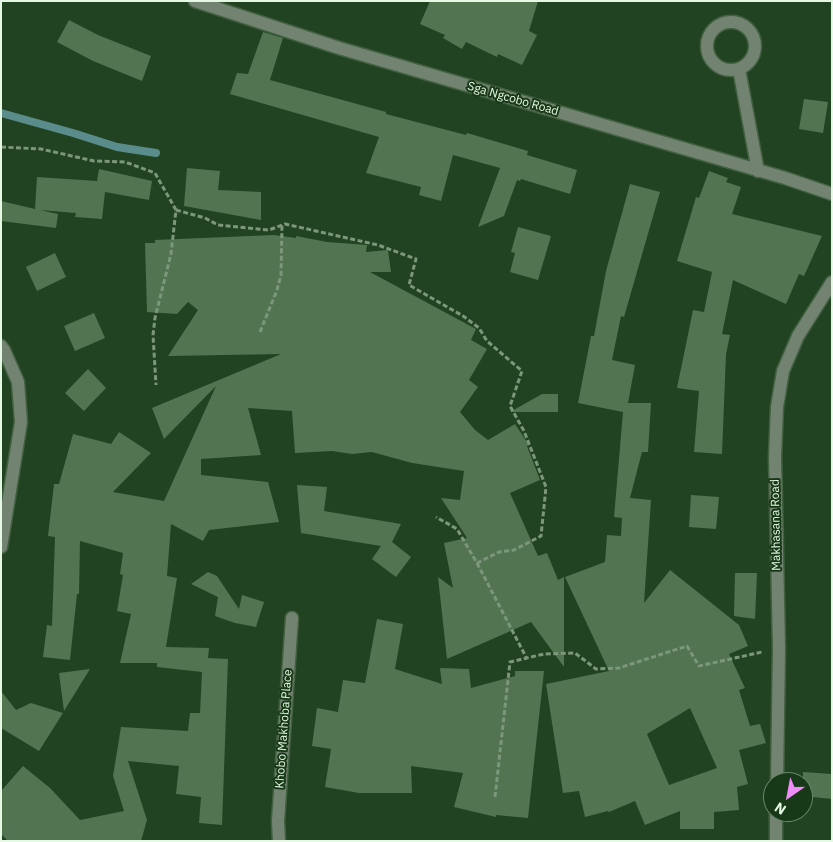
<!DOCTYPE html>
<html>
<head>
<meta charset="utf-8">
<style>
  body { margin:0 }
  #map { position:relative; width:833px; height:842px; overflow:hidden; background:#224321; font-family:"IBM Plex Sans",sans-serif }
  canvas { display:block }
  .frame { position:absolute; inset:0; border:2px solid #e4f8e3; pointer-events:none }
  .north { position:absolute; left:763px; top:772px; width:50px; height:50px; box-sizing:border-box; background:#183917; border:1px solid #6a8569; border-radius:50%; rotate:213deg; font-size:14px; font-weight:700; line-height:20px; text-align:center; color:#e4f8e3 }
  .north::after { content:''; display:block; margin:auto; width:18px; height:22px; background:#ee8cf8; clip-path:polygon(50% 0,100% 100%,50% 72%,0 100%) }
</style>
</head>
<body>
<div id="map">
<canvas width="833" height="842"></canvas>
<div class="frame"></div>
<div class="north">N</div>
</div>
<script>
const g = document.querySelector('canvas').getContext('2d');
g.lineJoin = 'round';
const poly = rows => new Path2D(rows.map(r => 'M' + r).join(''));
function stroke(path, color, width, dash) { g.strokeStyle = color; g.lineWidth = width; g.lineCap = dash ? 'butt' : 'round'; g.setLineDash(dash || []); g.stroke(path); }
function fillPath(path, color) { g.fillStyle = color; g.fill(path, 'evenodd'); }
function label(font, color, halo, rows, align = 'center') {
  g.font = font + ' "IBM Plex Sans",sans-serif'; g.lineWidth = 4; g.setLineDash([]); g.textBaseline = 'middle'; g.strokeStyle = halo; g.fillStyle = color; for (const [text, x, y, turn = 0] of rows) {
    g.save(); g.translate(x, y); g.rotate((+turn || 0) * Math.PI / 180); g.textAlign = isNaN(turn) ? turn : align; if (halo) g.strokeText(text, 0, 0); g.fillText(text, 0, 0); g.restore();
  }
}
stroke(poly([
  [1,113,73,133,117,147,156,153]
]), '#598c8a', 8);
fillPath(poly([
  [430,1,538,1,529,31,537,35,522,65,498,54,497,57,466,42,462,49,443,38,445,35,420,24],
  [69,20,98,35,151,56,142,81,93,61,57,42],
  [263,32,283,38,270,80,386,112,386,114,466,135,467,133,528,151,527,155,577,170,570,194,521,179,520,181,517,180,504,216,478,227,500,168,453,155,441,201,419,195,421,187,366,173,379,137,230,94,237,73,248,74],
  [804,99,828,102,823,133,799,129],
  [187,168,220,171,218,190,261,192,261,220,184,206],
  [99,169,152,181,149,200,105,192,102,219,75,217,76,213,40,210,58,214,56,228,1,221,1,201,35,209,37,177,97,181],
  [709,171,728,178,726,182,741,187,732,214,822,236,804,276,799,274,786,304,733,280,722,334,730,335,726,354,722,454,694,452,699,391,677,388,693,310,704,312,712,272,677,261,696,197,699,198],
  [630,184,660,192,624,317,621,316,612,360,635,365,628,403,651,403,648,452,642,452,630,498,651,500,644,603,670,570,739,625,748,646,729,654,745,688,739,690,750,726,760,724,766,743,739,750,748,784,737,787,739,810,714,812,714,829,680,829,680,811,645,825,635,801,609,812,608,811,585,817,579,791,563,793,546,684,609,671,565,577,605,562,607,535,621,536,622,518,614,517,623,412,578,403,591,336,594,336,606,271],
  [690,708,717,768,669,785,647,734],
  [518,227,551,236,538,280,510,272,515,253,511,252],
  [274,235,296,238,296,236,327,242,367,245,366,252,388,250,391,272,370,272,476,329,471,340,487,349,469,380,478,387,460,412,475,430,488,440,515,424,529,445,527,446,540,480,510,493,538,556,547,553,558,580,564,577,564,667,531,622,447,659,438,577,453,588,444,543,467,538,441,498,460,500,464,471,412,463,372,452,352,454,332,451,295,453,292,411,248,408,261,455,201,459,201,475,268,482,279,522,209,530,203,541,171,524,167,576,177,578,166,647,209,648,208,658,228,659,222,825,199,823,201,797,176,794,179,766,128,761,147,820,141,841,8,841,1,834,1,791,23,766,50,788,80,820,124,811,113,776,121,727,188,731,190,713,200,713,202,672,157,667,157,663,120,663,131,614,117,611,123,575,120,574,123,553,80,541,79,594,77,594,70,660,43,657,47,625,52,626,55,537,48,536,54,484,59,484,73,434,111,444,119,432,151,453,113,492,164,501,216,386,164,439,152,408,281,354,168,356,198,310,188,302,177,314,147,312,145,243,155,243,155,240],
  [55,253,66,277,37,291,26,267],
  [94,313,105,338,75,351,64,326],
  [88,369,106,388,84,411,65,393],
  [542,394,558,394,558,412,510,412],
  [297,485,327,487,324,511,401,524,392,542,411,557,396,577,372,559,381,546,301,533],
  [691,495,719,497,716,529,689,527],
  [208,572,217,576,239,609,242,595,264,602,256,627,235,623,215,616,218,597,191,584],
  [735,573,757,573,755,619,734,616],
  [377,619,403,624,395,669,442,684,440,668,469,669,471,688,515,676,515,671,544,671,528,818,496,815,496,817,454,807,463,773,411,766,412,793,359,793,325,787,331,749,312,746,317,708,338,712,343,680,365,683],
  [90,669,64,711,59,673],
  [1,691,16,710,31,703,63,713,39,751,1,728],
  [803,772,832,774,832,799,803,796]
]), '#527450');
const minor = poly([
  [195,1,339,48,785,178,832,194],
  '707 46a24 24 0 1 1 48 0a24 24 0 1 1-48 0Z',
  [739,69,758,171],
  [1,346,4,350,18,382,21,422,1,547],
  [777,782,779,648,775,457,777,407,783,371,798,336,832,282],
  [279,841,278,821,292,618],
  [776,841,776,812]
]);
stroke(minor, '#416040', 15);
stroke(poly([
  [1,147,41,149,94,161,125,162,155,173,176,210,171,254,155,318,153,335,156,385],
  [176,210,205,218,218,225,269,230,285,224,378,245,416,259,409,285,463,316,479,328,487,341,522,371,510,406,524,431,546,487,541,536,514,550,499,552,477,563,457,529,436,517],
  [260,332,277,290,281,275,282,225],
  [477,563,526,657],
  [495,797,510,662,544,654,575,653,596,669,619,668,687,646,699,666,762,652]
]), '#7c977b', 3, [5, 2.5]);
stroke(minor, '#738372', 12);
label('12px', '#e4f8e3', '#183917', [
  ["Sga Ngcobo Road",513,99,16],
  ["Makhasana Road",776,525,-91],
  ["Khobo Makhoba Place",284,729,-86]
]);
</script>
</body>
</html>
